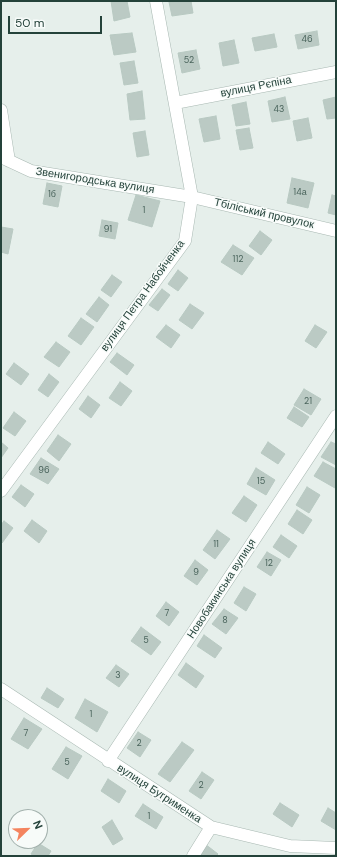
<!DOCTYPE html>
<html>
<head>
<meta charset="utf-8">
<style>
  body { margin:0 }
  #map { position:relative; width:337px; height:857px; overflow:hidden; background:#e6efeb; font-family:"DM Sans",sans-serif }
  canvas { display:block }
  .frame { position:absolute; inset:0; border:2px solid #24423a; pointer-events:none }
  .north { position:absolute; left:8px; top:809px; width:40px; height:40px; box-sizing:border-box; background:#f7fbf9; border:1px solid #a3b1ad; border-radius:50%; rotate:67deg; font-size:11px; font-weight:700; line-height:16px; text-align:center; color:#24423a }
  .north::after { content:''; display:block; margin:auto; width:14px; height:18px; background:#f4845f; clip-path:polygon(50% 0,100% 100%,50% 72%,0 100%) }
  .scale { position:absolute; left:8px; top:16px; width:94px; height:18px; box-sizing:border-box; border:2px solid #24423a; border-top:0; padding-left:5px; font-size:12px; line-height:14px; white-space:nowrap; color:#24423a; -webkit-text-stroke:3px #f7fbf9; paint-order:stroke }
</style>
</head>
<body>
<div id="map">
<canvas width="337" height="857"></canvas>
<div class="frame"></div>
<div class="north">N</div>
<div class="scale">50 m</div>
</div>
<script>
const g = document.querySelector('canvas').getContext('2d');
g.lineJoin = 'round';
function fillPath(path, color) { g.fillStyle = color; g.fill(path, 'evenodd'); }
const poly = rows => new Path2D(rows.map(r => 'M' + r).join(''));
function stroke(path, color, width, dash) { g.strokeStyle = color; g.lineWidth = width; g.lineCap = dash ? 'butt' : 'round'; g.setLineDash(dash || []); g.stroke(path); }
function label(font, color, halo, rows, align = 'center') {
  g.font = font + ' "DM Sans",sans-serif'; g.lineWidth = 3; g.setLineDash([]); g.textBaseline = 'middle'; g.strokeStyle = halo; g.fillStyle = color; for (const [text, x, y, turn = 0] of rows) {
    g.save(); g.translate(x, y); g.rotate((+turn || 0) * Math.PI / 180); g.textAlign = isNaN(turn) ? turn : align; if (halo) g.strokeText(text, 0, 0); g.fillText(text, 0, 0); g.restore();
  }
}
const building = poly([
  [111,1,127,1,130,17,114,21,111,1],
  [179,1,191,1,193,13,172,16,169,2,179,1],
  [317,31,319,45,298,49,295,35,317,31],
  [132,33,136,52,114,55,110,35,132,33],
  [274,34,277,47,255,51,252,38,274,34],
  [234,40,239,63,223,66,219,43,234,40],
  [196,50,200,69,182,73,178,53,196,50],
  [134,61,138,83,124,85,120,63,134,61],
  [142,91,145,119,130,120,127,94,142,91],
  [285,97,290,119,272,122,268,101,285,97],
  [336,97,336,118,327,119,323,100,336,97],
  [246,102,250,124,236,126,232,105,246,102],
  [216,116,220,139,204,142,199,119,216,116],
  [308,118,312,138,297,141,293,121,308,118],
  [249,128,253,148,240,150,236,130,249,128],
  [145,131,149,155,137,157,133,133,145,131],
  [292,178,314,183,308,208,287,203,292,178],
  [47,183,62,186,58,207,43,204,47,183],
  [136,195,160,201,152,227,128,220,136,195],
  [332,195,336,196,336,215,328,213,332,195],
  [102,220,118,223,115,239,99,236,102,220],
  [1,227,13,229,8,254,1,252,1,227],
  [260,231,272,240,261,255,249,246,260,231],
  [233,245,254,258,242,275,221,262,233,245],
  [178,270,188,278,178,291,168,284,178,270],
  [112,275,122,282,111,297,101,290,112,275],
  [162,289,170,295,158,311,149,305,162,289],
  [99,297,109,305,97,322,86,314,99,297],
  [190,304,204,313,192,329,179,320,190,304],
  [81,318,94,327,81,345,68,336,81,318],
  [166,325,180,335,171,348,156,337,166,325],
  [315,325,327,332,316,348,305,341,315,325],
  [56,342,70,352,59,367,44,357,56,342],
  [117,353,134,365,127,375,110,362,117,353],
  [14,363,29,374,21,385,6,374,14,363],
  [49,374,59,382,48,397,38,390,49,374],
  [120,382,132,391,121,406,109,398,120,382],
  [304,389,321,399,311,415,294,405,304,389],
  [88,396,100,405,91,418,79,409,88,396],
  [294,407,309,417,302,427,287,418,294,407],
  [14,412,26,421,15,436,3,428,14,412],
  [58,435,71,444,59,461,47,451,58,435],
  [1,442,8,448,1,458,1,442],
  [268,442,285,454,278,464,261,453,268,442],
  [331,442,336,444,336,465,321,457,331,442],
  [41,458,59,469,48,484,30,474,41,458],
  [323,462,336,469,335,488,314,476,323,462],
  [256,468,275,480,266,495,247,484,256,468],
  [21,485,34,494,25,507,12,497,21,485],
  [307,487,320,495,309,513,296,505,307,487],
  [244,496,257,505,246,522,232,513,244,496],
  [297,510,312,520,303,534,288,524,297,510],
  [32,520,47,531,39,543,24,531,32,520],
  [4,521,13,528,2,543,1,525,4,521],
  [217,530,230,539,215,559,203,550,217,530],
  [281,535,297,546,289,558,273,547,281,535],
  [267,552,281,560,271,576,257,567,267,552],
  [195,560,208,570,197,585,184,576,195,560],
  [244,587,256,594,246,611,234,603,244,587],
  [166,602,179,612,169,626,156,616,166,602],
  [224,609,238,618,226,634,212,624,224,609],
  [141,627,161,642,151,655,131,641,141,627],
  [204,635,222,648,215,658,197,646,204,635],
  [186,663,204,676,196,688,178,675,186,663],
  [116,665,129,674,119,687,106,678,116,665],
  [47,688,64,699,58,708,41,698,47,688],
  [85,699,108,712,97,732,75,718,85,699],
  [24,718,42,729,28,749,11,739,24,718],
  [138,732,151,740,140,757,127,748,138,732],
  [182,742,194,750,170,782,158,774,182,742],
  [66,747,82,756,68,779,52,769,66,747],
  [202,772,214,780,201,799,189,791,202,772],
  [108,779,126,791,119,803,101,791,108,779],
  [280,803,299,815,292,827,273,814,280,803],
  [143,804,163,817,156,829,135,816,143,804],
  [328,808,336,813,336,830,321,821,328,808],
  [112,820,123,839,113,845,102,827,112,820],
  [38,843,51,851,48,856,35,856,31,854,38,843],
  [205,844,218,854,216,856,200,856,205,844]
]);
fillPath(building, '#bbcac4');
stroke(building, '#b8c9c2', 1);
const street = poly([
  [175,103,336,72],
  [1,110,9,161],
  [1,157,31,171,192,197,336,231],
  [1,491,185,241,192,197,156,1],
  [1,689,211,827,290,846,336,848],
  [108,761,336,416],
  [193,856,211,827]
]);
stroke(street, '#a8b8b2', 13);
stroke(street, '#fff', 12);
label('9px', '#4a645c', null, [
  ["46",307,40],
  ["52",189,61],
  ["43",279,110],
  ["14а",300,193],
  ["1б",52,195],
  ["1",144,211],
  ["91",108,230],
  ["112",238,260],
  ["21",308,402],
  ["96",44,471],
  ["15",261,482],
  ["11",216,545],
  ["12",269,564],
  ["9",196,573],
  ["7",167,614],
  ["8",225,621],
  ["5",146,641],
  ["3",118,676],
  ["1",91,715],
  ["7",26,734],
  ["2",139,744],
  ["5",67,763],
  ["2",201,786],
  ["1",149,817]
]);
label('11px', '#24423a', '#f7fbf9', [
  ["вулиця Рєпіна",256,87,-11],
  ["Звенигородська вулиця",95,181,9],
  ["Тбіліський провулок",264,214,13],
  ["вулиця Петра Набойченка",143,296,-54],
  ["Новобакинська вулиця",222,589,-57],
  ["вулиця Бугрименка",159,794,33]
]);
</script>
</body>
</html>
